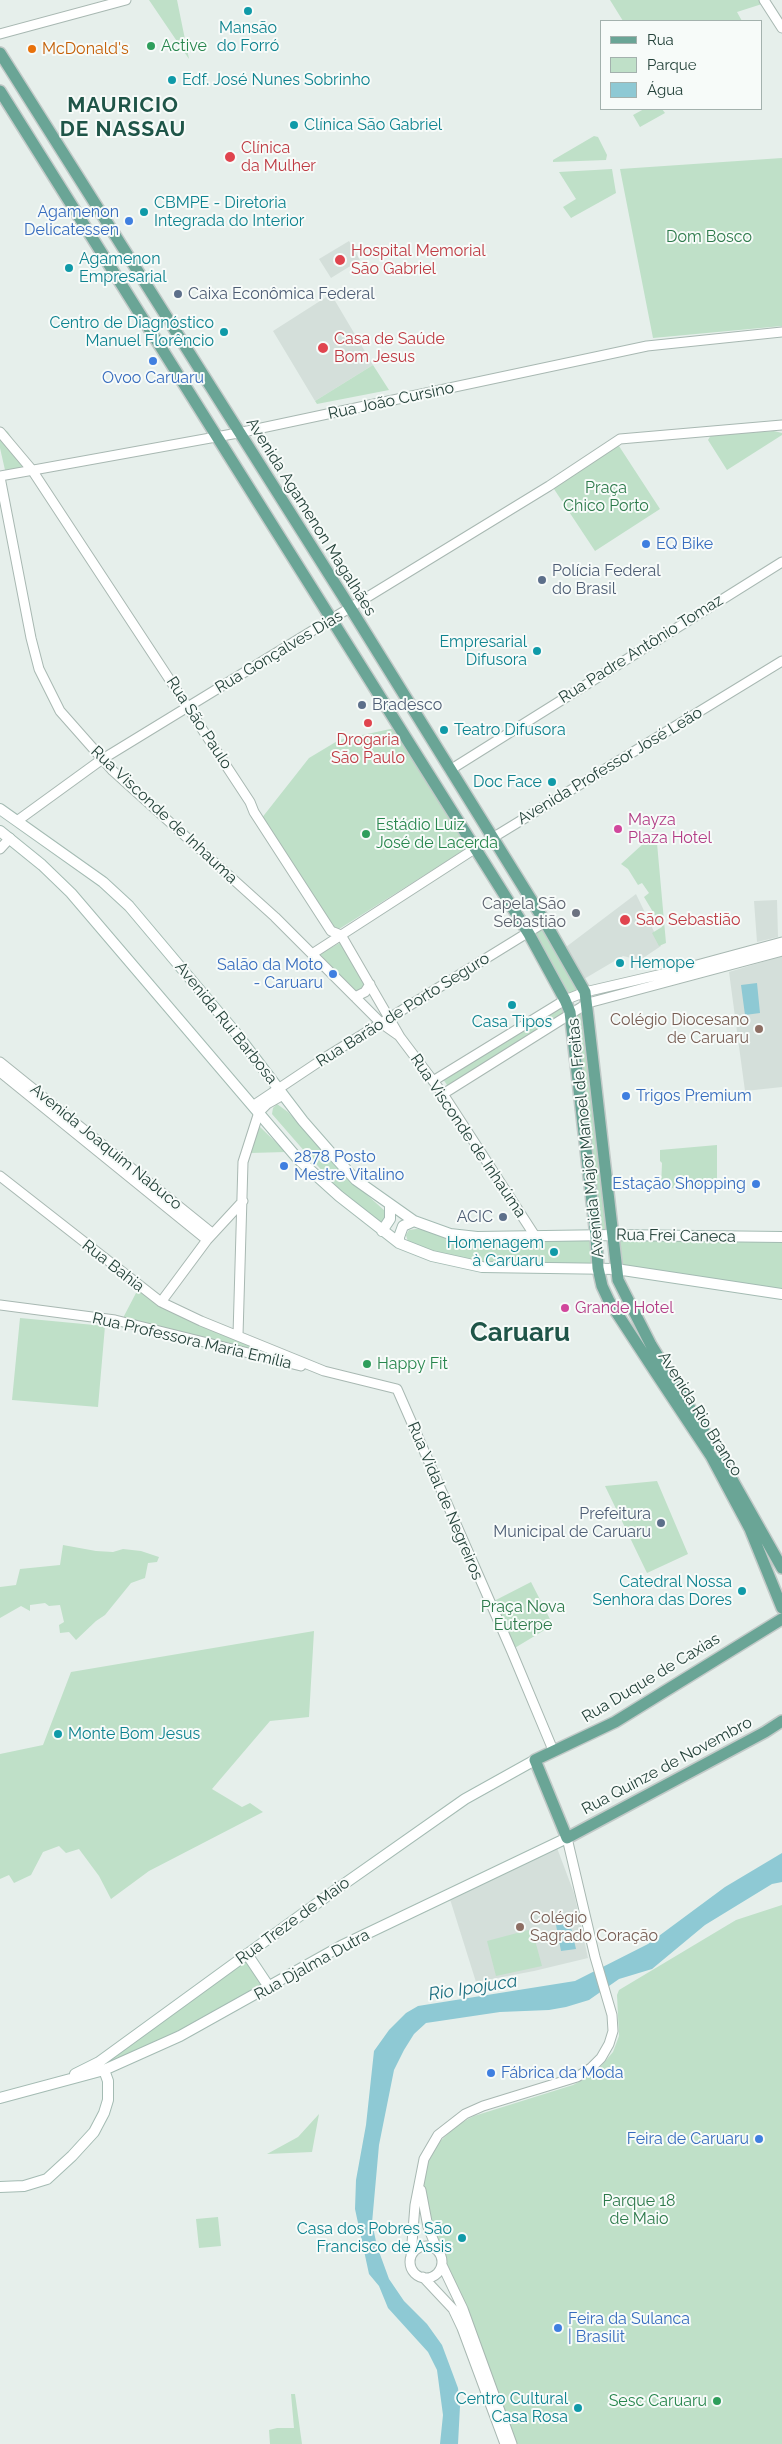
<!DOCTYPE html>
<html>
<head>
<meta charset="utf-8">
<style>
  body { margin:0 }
  #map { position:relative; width:782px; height:2444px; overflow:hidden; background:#e6efeb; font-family:Raleway,sans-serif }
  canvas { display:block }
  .legend { position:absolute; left:600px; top:20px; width:162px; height:90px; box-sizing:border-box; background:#f7fbf9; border:1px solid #a3b1ad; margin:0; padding:6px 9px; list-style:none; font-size:15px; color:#24423a }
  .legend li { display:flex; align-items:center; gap:10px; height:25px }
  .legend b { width:25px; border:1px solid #a3b1ad }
</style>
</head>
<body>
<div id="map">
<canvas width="782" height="2444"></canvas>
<ul class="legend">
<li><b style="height:6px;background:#6aa596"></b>Rua</li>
<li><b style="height:14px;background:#bfe0c8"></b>Parque</li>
<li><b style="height:14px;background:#8ec9d4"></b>Água</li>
</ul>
</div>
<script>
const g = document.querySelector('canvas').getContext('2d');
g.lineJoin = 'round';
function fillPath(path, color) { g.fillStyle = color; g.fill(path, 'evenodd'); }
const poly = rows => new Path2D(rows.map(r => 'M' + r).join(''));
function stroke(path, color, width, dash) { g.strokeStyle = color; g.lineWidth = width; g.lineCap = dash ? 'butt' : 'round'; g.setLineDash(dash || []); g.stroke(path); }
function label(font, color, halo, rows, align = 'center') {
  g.font = font + ' Raleway,sans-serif'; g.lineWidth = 4; g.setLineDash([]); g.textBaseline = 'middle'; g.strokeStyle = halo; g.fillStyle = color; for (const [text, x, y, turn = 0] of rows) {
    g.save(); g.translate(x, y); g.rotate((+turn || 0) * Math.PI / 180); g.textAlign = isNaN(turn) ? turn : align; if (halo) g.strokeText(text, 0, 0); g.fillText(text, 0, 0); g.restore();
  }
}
fillPath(poly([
  [349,241,360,260,331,278,319,259],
  [331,294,373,365,315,401,273,331],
  [636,894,661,946,640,960,623,956,584,979,566,947],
  [777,900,778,937,757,942,754,901],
  [782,956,782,1087,745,1091,729,972],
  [557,1848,574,1893,588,1958,534,1971,476,1982,449,1896]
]), '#d4dfda');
fillPath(poly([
  [149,0,177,0,189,59],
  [610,0,759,0,762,4,737,12,742,21,623,21],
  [644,109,662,109,665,113,640,127,633,115],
  [594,136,598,137,607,155,606,160,553,162,553,160],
  [782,158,782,326,653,338,620,169],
  [612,169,616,193,571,218,563,207,576,199,559,172],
  [373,365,389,390,317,404,315,401],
  [4,429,8,432,26,461,26,468,5,470,0,448,0,431],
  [774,431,782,433,782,435,727,470,708,440,711,435],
  [617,443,660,509,595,551,552,486],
  [395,728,469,847,336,931,261,819,309,758,339,740],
  [656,832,666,943,659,946,652,933,662,927,644,897,649,893,642,883,638,885,628,869,621,864],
  [544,929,580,991,567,994,534,934],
  [343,941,367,983,361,991,352,990,320,954],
  [565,1003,567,1011,449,1088,443,1079],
  [584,1007,608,1230,599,1232,573,1013],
  [277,1104,288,1112,346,1176,385,1211,389,1216,384,1225,372,1220,338,1188,306,1153,272,1114,273,1108],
  [259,1126,286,1152,250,1153],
  [717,1145,717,1179,708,1179,708,1189,661,1188,662,1163,660,1161,660,1150],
  [416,1229,593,1239,593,1263,493,1264,442,1257,408,1242,406,1235,409,1230],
  [614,1236,782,1238,782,1292,618,1268],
  [142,1291,287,1358,124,1320,124,1316,136,1293],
  [20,1318,105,1326,98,1407,12,1400],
  [657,1481,688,1554,647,1573,605,1486],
  [63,1545,96,1551,113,1552,123,1549,141,1551,159,1557,157,1562,148,1563,145,1578,131,1583,105,1615,96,1621,76,1640,69,1632,60,1633,59,1625,64,1622,60,1605,49,1606,45,1603,30,1605,30,1611,21,1606,0,1618,0,1587,16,1585,20,1569,60,1565],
  [531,1582,553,1625,513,1649,492,1602],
  [314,1631,309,1717,270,1721,212,1789,242,1807,250,1803,263,1812,149,1871,111,1899,99,1876,79,1849,66,1853,59,1846,43,1852,31,1875,14,1883,9,1875,0,1879,0,1754,43,1745,71,1672],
  [782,1905,782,2444,514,2444,429,2216,423,2180,431,2150,457,2125,474,2116,573,2085,594,2074,613,2052,619,2036,617,1995,619,1990,736,1920],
  [532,1929,542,1966,496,1976,487,1941],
  [250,1955,270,1985,236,2004,113,2065,109,2060],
  [319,2114,312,2152,267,2154,298,2137],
  [218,2217,221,2246,199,2248,196,2219],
  [291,2394,295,2394,302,2444,270,2444,269,2430,277,2428,294,2428]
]), '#bfe0c8');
fillPath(poly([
  [757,983,760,1013,745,1015,741,985],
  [782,1853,782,1882,772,1884,705,1925,652,1969,619,1979,589,2000,566,2007,549,2010,500,2012,426,2023,414,2034,404,2050,394,2070,379,2145,372,2223,377,2246,389,2279,404,2301,427,2324,442,2345,458,2388,460,2406,458,2444,440,2444,443,2415,437,2370,428,2352,388,2308,379,2286,369,2274,355,2209,356,2180,366,2125,374,2051,389,2030,406,2013,418,2006,575,1981,648,1944,725,1887],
  [570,1923,576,1949,561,1951,556,1925]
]), '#8ec9d4');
const tertiary = poly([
  [764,0,782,28],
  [0,34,126,0],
  [0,432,32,470,250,802,254,812,331,931,341,935,400,1037,443,1094,535,1236],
  [0,476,238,433,647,346,782,332],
  [0,477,31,638,39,669,60,711,113,771,275,917,381,1023,398,1035],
  [450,770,782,562],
  [17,821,101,760,549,486,620,439,782,425],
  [0,849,10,838],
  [312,954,476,848,782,661],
  [355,997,365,992,370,984],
  [0,1062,212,1233],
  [0,1072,207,1240],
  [433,1081,565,1000,585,992,671,972,782,942],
  [443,1094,588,1003,782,951],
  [254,1105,326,1057,545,922],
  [0,1176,161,1302,201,1321,324,1371,397,1389,512,1652,553,1750],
  [161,1302,207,1240,243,1201],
  [0,1305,115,1320,301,1366],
  [238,1335,243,1162,259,1112,267,1104,283,1095],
  [421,2190,428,2227,437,2249],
  '410 2262a16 16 0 1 1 32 0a16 16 0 1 1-32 0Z',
  [411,2256,415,2205,424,2159,438,2135,465,2114,483,2106,577,2077,591,2068,601,2058,609,2044,613,2031,612,2015,595,1957,567,1838],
  [442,2265,463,2309,512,2444],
  [423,2277,453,2309,462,2328,505,2444]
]);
const secondary = poly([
  [0,809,103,882,129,906,236,1033,303,1121,331,1153,356,1180,414,1221,450,1234,477,1237,613,1235,782,1237],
  [0,831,42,865,71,893,298,1159,339,1196,399,1243,432,1256,482,1267,616,1269,782,1294],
  [382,1231,390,1219,390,1205],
  [399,1243,399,1237,403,1226,414,1221],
  [247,1954,269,1987],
  [75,2074,99,2062,327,1896,465,1799,535,1760],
  [0,2098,104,2070,180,2036,341,1946,567,1838],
  [0,2187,24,2186,47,2179,72,2156,94,2132,104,2113,108,2100,108,2081,104,2070]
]);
const primary = poly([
  [0,53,351,609,545,922,585,992,618,1280,651,1345,712,1444],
  [0,91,529,934,565,1000,570,1012,596,1236,598,1268,602,1286,609,1301,656,1373,711,1456,750,1529,782,1608],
  [721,1460,782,1568],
  [782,1619,615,1722,535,1760,567,1838,765,1732,782,1721]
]);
stroke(tertiary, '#a8b8b2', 11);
stroke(secondary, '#a4bbb3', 12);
stroke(primary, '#c2cac8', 14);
stroke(tertiary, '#fff', 9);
stroke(secondary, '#fff', 10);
stroke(primary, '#6aa596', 11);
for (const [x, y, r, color] of [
  [248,11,5,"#0f9aa8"],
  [151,46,5,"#2e9e5b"],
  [32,49,5,"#e8710a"],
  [172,80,5,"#0f9aa8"],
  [294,125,5,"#0f9aa8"],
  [230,157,6,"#e0444e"],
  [144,212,5,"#0f9aa8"],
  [129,221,5,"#3f7fe0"],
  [340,260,6,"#e0444e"],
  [69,268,5,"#0f9aa8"],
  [178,294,5,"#5c6f8a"],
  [224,332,5,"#0f9aa8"],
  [323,348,6,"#e0444e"],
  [153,361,5,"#3f7fe0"],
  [646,544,5,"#3f7fe0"],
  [542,580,5,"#5c6f8a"],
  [537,651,5,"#0f9aa8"],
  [362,705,5,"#5c6f8a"],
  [368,723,5,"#e0444e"],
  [444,730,5,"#0f9aa8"],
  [552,782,5,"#0f9aa8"],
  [618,829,5,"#d1479c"],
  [366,834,5,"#2e9e5b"],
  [576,913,5,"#6b7280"],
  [625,920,6,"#e0444e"],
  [620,963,5,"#0f9aa8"],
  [333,974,5,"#3f7fe0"],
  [512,1005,5,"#0f9aa8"],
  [759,1029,5,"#8d6e63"],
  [626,1096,5,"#3f7fe0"],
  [284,1166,5,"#3f7fe0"],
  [756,1184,5,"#3f7fe0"],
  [503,1217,5,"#5c6f8a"],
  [554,1252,5,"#0f9aa8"],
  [565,1308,5,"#d1479c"],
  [367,1364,5,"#2e9e5b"],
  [661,1523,5,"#5c6f8a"],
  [742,1591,5,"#0f9aa8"],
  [58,1734,5,"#0f9aa8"],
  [520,1927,5,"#8d6e63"],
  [491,2073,5,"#3f7fe0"],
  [759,2139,5,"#3f7fe0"],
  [462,2238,5,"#0f9aa8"],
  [558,2328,5,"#3f7fe0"],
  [717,2401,5,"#2e9e5b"],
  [578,2408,5,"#0f9aa8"]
]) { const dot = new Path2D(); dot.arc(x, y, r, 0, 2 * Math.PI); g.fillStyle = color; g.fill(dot); stroke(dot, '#f7fbf9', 2); }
label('16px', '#0d838f', '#f7fbf9', [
  ["Mansão",248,28,"center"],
  ["do Forró",248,46,"center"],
  ["Edf. José Nunes Sobrinho",182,80],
  ["Clínica São Gabriel",304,125],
  ["CBMPE - Diretoria",154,203],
  ["Integrada do Interior",154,221],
  ["Agamenon",79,259],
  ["Empresarial",79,277],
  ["Centro de Diagnóstico",214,323,"right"],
  ["Manuel Florêncio",214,341,"right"],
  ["Empresarial",527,642,"right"],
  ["Difusora",527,660,"right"],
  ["Teatro Difusora",454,730],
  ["Doc Face",542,782,"right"],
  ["Hemope",630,963],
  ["Casa Tipos",512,1022,"center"],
  ["Homenagem",544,1243,"right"],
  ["à Caruaru",544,1261,"right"],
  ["Catedral Nossa",732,1582,"right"],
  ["Senhora das Dores",732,1600,"right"],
  ["Monte Bom Jesus",68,1734],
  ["Casa dos Pobres São",452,2229,"right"],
  ["Francisco de Assis",452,2247,"right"],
  ["Centro Cultural",568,2399,"right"],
  ["Casa Rosa",568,2417,"right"]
], 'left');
label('16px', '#27864d', '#f7fbf9', [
  ["Active",161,46],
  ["Estádio Luiz",376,825],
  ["José de Lacerda",376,843],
  ["Happy Fit",377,1364],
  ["Sesc Caruaru",707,2401,"right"]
], 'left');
label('16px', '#c56008', '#f7fbf9', [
  ["McDonald's",42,49]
], 'left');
label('16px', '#be3a42', '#f7fbf9', [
  ["Clínica",241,148],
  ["da Mulher",241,166],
  ["Hospital Memorial",351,251],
  ["São Gabriel",351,269],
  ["Casa de Saúde",334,339],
  ["Bom Jesus",334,357],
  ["Drogaria",368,740,"center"],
  ["São Paulo",368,758,"center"],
  ["São Sebastião",636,920]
], 'left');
label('16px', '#366cbe', '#f7fbf9', [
  ["Agamenon",119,212,"right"],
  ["Delicatessen",119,230,"right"],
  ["Ovoo Caruaru",153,378,"center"],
  ["EQ Bike",656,544],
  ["Salão da Moto",323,965,"right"],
  ["- Caruaru",323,983,"right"],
  ["Trigos Premium",636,1096],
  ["2878 Posto",294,1157],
  ["Mestre Vitalino",294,1175],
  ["Estação Shopping",746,1184,"right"],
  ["Fábrica da Moda",501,2073],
  ["Feira de Caruaru",749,2139,"right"],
  ["Feira da Sulanca",568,2319],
  ["| Brasilit",568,2337]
], 'left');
label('16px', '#2d7a4b', '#f7fbf9', [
  ["Dom Bosco",709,237],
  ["Praça",606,488],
  ["Chico Porto",606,506],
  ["Praça Nova",523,1607],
  ["Euterpe",523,1625],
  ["Parque 18",639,2201],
  ["de Maio",639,2219]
]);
label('16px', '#4e5e75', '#f7fbf9', [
  ["Caixa Econômica Federal",188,294],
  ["Polícia Federal",552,571],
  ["do Brasil",552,589],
  ["Bradesco",372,705],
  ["ACIC",493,1217,"right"],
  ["Prefeitura",651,1514,"right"],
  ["Municipal de Caruaru",651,1532,"right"]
], 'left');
label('16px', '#24423a', '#f7fbf9', [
  ["Rua João Cursino",391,401,-12],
  ["Avenida Agamenon Magalhães",311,517,58],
  ["Rua Padre Antônio Tomaz",641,649,-32],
  ["Rua Gonçalves Dias",279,652,-31],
  ["Rua São Paulo",199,723,57],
  ["Avenida Professor José Leão",610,766,-31],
  ["Rua Visconde de Inhauma",164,815,43],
  ["Rua Barão de Porto Seguro",403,1010,-32],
  ["Avenida Rui Barbosa",226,1023,51],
  ["Rua Visconde de Inhaúma",468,1136,56],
  ["Avenida Major Manoel de Freitas",586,1138,-96],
  ["Avenida Joaquim Nabuco",106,1147,39],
  ["Rua Frei Caneca",676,1236,1],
  ["Rua Bahia",113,1266,38],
  ["Rua Professora Maria Emília",192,1341,13],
  ["Avenida Rio Branco",700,1414,58],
  ["Rua Vidal de Negreiros",445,1501,67],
  ["Rua Duque de Caxias",651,1678,-31],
  ["Rua Quinze de Novembro",667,1766,-28],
  ["Rua Treze de Maio",293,1921,-36],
  ["Rua Djalma Dutra",312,1965,-29]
]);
label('16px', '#b23c85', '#f7fbf9', [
  ["Mayza",628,820],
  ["Plaza Hotel",628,838],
  ["Grande Hotel",575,1308]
], 'left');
label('16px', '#5b616d', '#f7fbf9', [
  ["Capela São",566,904],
  ["Sebastião",566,922]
], 'right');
label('16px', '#785e54', '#f7fbf9', [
  ["Colégio Diocesano",749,1020],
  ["de Caruaru",749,1038],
  ["Colégio",530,1918,"left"],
  ["Sagrado Coração",530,1936,"left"]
], 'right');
label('italic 18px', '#1c6f80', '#f7fbf9', [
  ["Rio Ipojuca",473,1988,-9]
]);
g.letterSpacing = '1px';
label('bold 21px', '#1f5548', '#f7fbf9', [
  ["MAURICIO",123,106],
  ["DE NASSAU",123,130]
]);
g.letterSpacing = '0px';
label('bold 26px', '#1f5548', '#f7fbf9', [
  ["Caruaru",520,1333]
]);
</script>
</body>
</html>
